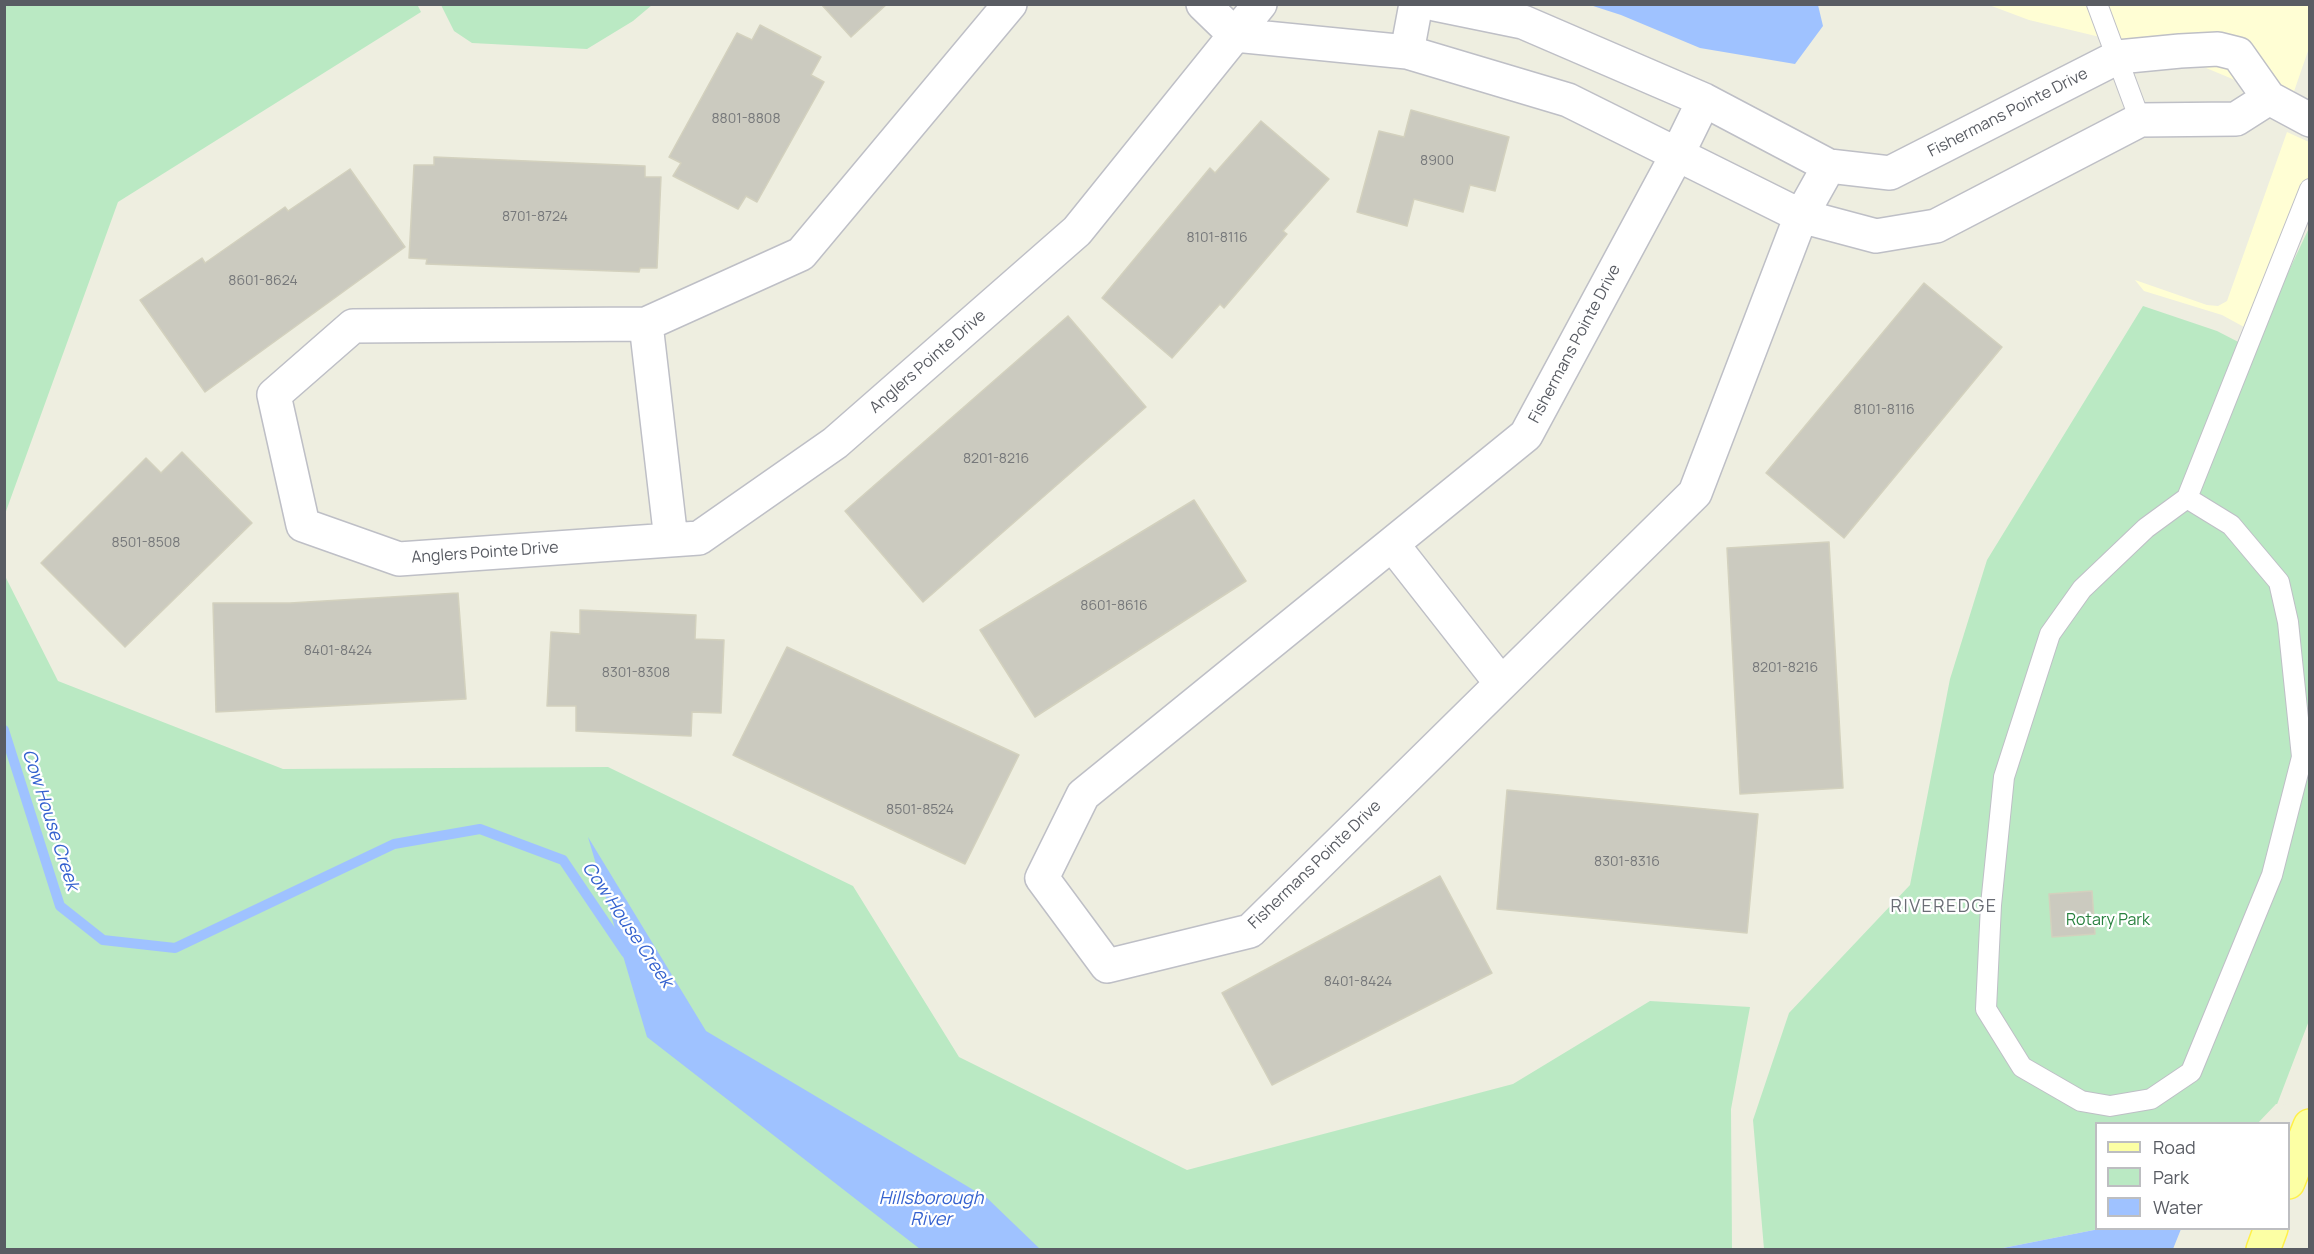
<!DOCTYPE html>
<html>
<head>
<meta charset="utf-8">
<style>
  body { margin:0 }
  #map { position:relative; width:2314px; height:1254px; overflow:hidden; background:#eeeee0; font-family:Manrope,sans-serif }
  canvas { display:block }
  .frame { position:absolute; inset:0; border:6px solid #595c63; pointer-events:none }
  .legend { position:absolute; left:2095px; top:1122px; width:195px; height:108px; box-sizing:border-box; background:#fff; border:2px solid #bdbec1; margin:0; padding:8px 10px; list-style:none; font-size:18px; color:#595c63 }
  .legend li { display:flex; align-items:center; gap:12px; height:30px }
  .legend b { width:30px; border:2px solid #bdbec1 }
</style>
</head>
<body>
<div id="map">
<canvas width="2314" height="1254"></canvas>
<div class="frame"></div>
<ul class="legend">
<li><b style="height:8px;background:#fcffa4"></b>Road</li>
<li><b style="height:16px;background:#bae9c3"></b>Park</li>
<li><b style="height:16px;background:#9fc2ff"></b>Water</li>
</ul>
</div>
<script>
const g = document.querySelector('canvas').getContext('2d');
g.lineJoin = 'round';
function fillPath(path, color) { g.fillStyle = color; g.fill(path, 'evenodd'); }
const poly = rows => new Path2D(rows.map(r => 'M' + r).join(''));
function stroke(path, color, width, dash) { g.strokeStyle = color; g.lineWidth = width; g.lineCap = dash ? 'butt' : 'round'; g.setLineDash(dash || []); g.stroke(path); }
function label(font, color, halo, rows, align = 'center') {
  g.font = font + ' Manrope,sans-serif'; g.lineWidth = 4.5; g.setLineDash([]); g.textBaseline = 'middle'; g.strokeStyle = halo; g.fillStyle = color; for (const [text, x, y, turn = 0] of rows) {
    g.save(); g.translate(x, y); g.rotate((+turn || 0) * Math.PI / 180); g.textAlign = isNaN(turn) ? turn : align; if (halo) g.strokeText(text, 0, 0); g.fillText(text, 0, 0); g.restore();
  }
}
fillPath(poly([
  [1989,5,2309,5,2309,48,2290,103,2175,55,2029,20],
  [2287,132,2309,142,2309,192,2283,239,2244,327,2222,315,2144,291,2135,280,2207,305,2218,306,2227,301]
]), '#fffed4');
fillPath(poly([
  [5,4,417,4,421,12,118,202,5,514],
  [441,5,652,5,633,21,587,49,472,43,454,31],
  [2309,228,2310,1018,2276,1107,2260,1123,2096,1124,2096,1228,2099,1229,1993,1250,1764,1249,1753,1120,1789,1013,1910,885,1950,679,1987,560,2143,306,2217,331,2252,349],
  [4,574,58,681,283,769,608,767,853,886,959,1057,1187,1170,1513,1084,1650,1001,1750,1007,1731,1109,1732,1249,5,1249]
]), '#bae9c3');
fillPath(poly([
  [1590,5,1818,5,1823,26,1795,64,1700,48,1621,15],
  [588,837,706,1031,987,1198,1040,1249,920,1249,647,1037],
  [2309,1108,2309,1249,1993,1250,2099,1229,2288,1228,2288,1124]
]), '#9fc2ff');
fillPath(poly([
  [2276,1104,2310,1105,2309,1250,2173,1249,2181,1229,2288,1228,2288,1124,2257,1124]
]), '#eeeee0');
stroke(poly([
  [4,730,60,906,103,940,175,948,394,844,480,829,563,860,626,953]
]), '#9fc2ff', 10);
const building = poly([
  [821,4,887,4,851,37,821,4],
  [760,25,821,57,811,75,824,82,757,202,746,196,738,209,673,176,681,163,669,157,737,33,752,40,760,25],
  [1411,110,1509,137,1495,191,1470,185,1463,212,1414,199,1407,226,1357,212,1379,131,1404,137,1411,110],
  [1261,121,1329,179,1283,231,1287,234,1224,308,1220,304,1172,358,1102,298,1210,168,1215,173,1261,121],
  [434,157,645,166,645,177,661,177,657,268,640,268,639,272,426,264,427,259,409,258,414,165,434,165,434,157],
  [350,169,405,247,205,392,140,300,202,258,205,263,285,207,288,211,350,169],
  [1924,283,2002,347,1844,538,1766,473,1924,283],
  [1068,316,1146,407,923,602,845,511,1068,316],
  [182,452,252,523,125,647,41,563,146,458,161,473,182,452],
  [1194,500,1246,581,1035,717,980,630,1194,500],
  [1829,542,1843,788,1740,794,1727,548,1829,542],
  [458,593,466,699,216,712,213,603,290,603,458,593],
  [580,610,696,615,695,639,724,640,721,713,692,712,691,736,576,731,576,706,547,706,551,632,580,634,580,610],
  [787,647,1019,755,965,864,733,755,787,647],
  [1507,790,1758,814,1747,933,1497,909,1507,790],
  [1440,876,1492,973,1272,1085,1222,993,1440,876],
  [2092,891,2095,934,2052,937,2049,894,2092,891]
]);
fillPath(building, '#cbcabf');
stroke(building, '#d3d1be', 1.5);
const lane = poly([
  [2097,4,2140,120],
  [2187,498,2231,525,2279,582,2288,622,2302,757,2272,875,2191,1072,2151,1099,2110,1106,2081,1101,2022,1067,1986,1009,1991,905,2004,777,2050,634,2082,589,2146,528,2187,498,2310,189]
]);
const street = poly([
  [1010,4,801,254,646,324,353,326,274,395,303,525,399,559,699,538,835,443,1077,231,1260,4],
  [1203,4,1235,35],
  [1435,4,1523,22,1704,100,1829,166,1890,173,2118,57,2180,51,2218,49,2238,54,2269,98,2310,120],
  [1235,35,1407,52,1568,100,1801,216,1876,236,1936,226,2140,120,2236,119,2269,98],
  [1407,52,1416,4],
  [1704,100,1678,153,1526,435,1083,795,1042,878,1107,966,1250,931,1695,493,1801,216,1829,166],
  [646,324,671,540],
  [1392,544,1501,683]
]);
const primary = poly([
  [2288,1182,2310,1126],
  [2263,1250,2271,1228]
]);
stroke(lane, '#bebfc6', 22);
stroke(street, '#bebfc6', 36);
stroke(primary, '#fff048', 36);
stroke(lane, '#fff', 20);
stroke(street, '#fff', 33);
stroke(primary, '#fcffa4', 33);
label('14px', '#76787a', null, [
  ["8801-8808",746,119],
  ["8900",1437,161],
  ["8701-8724",535,217],
  ["8101-8116",1217,238],
  ["8601-8624",263,281],
  ["8101-8116",1884,410],
  ["8201-8216",996,459],
  ["8501-8508",146,543],
  ["8601-8616",1114,606],
  ["8401-8424",338,651],
  ["8201-8216",1785,668],
  ["8301-8308",636,673],
  ["8501-8524",920,810],
  ["8301-8316",1627,862],
  ["8401-8424",1358,982]
]);
label('16px', '#595c63', '#fff', [
  ["Fishermans Pointe Drive",2008,113,-27],
  ["Fishermans Pointe Drive",1575,344,-62],
  ["Anglers Pointe Drive",928,362,-41],
  ["Anglers Pointe Drive",485,553,-4],
  ["Fishermans Pointe Drive",1315,865,-44]
]);
label('16px', '#2a8240', '#fff', [
  ["Rotary Park",2108,921]
]);
label('italic 18px', '#3562cf', '#fff', [
  ["Cow House Creek",50,820,72],
  ["Cow House Creek",627,925,56],
  ["Hillsborough",931,1199],
  ["River",931,1220]
]);
g.letterSpacing = '1.5px';
label('18px', '#6a6d75', '#fff', [
  ["RIVEREDGE",1944,907]
]);
g.letterSpacing = '0px';
</script>
</body>
</html>
